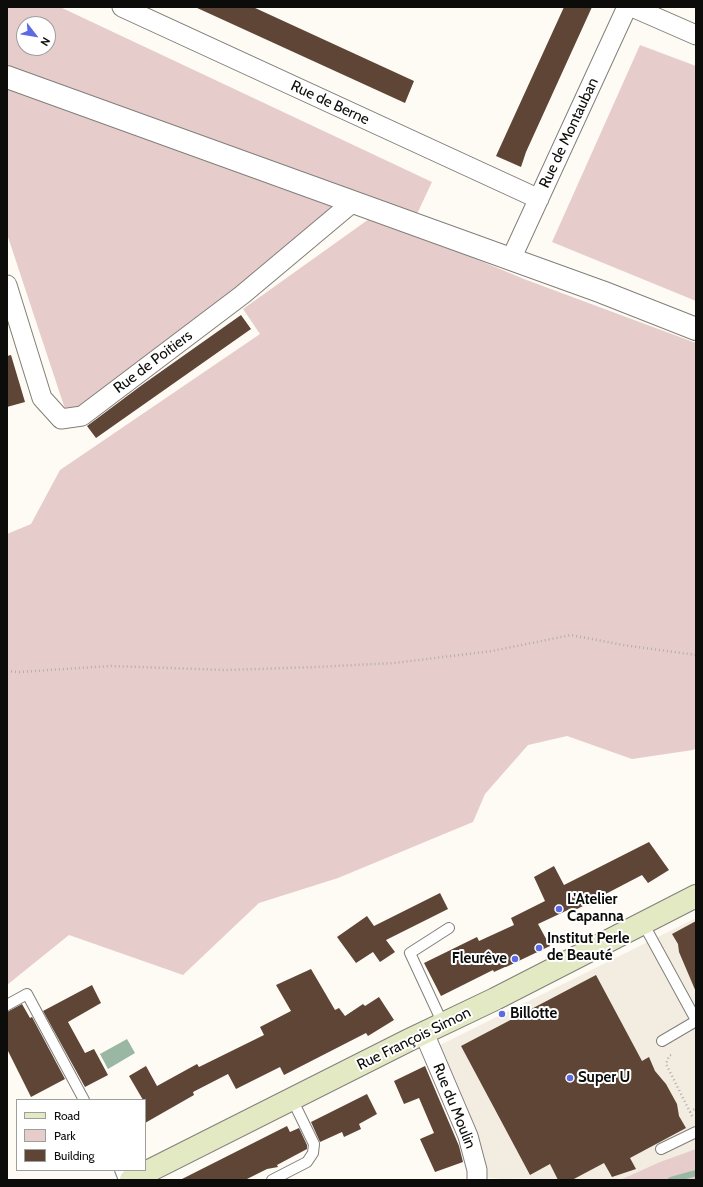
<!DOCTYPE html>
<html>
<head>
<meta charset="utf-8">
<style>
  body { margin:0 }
  #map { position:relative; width:703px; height:1187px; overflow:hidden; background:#fefbf5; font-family:Cabin,sans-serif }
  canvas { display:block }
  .frame { position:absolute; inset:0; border:8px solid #0c0c0a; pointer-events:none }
  .legend { position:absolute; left:16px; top:1099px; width:130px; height:72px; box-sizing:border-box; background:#fff; border:1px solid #9e9e9d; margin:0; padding:5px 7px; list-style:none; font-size:12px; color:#0c0c0a }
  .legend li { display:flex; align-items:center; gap:8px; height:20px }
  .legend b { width:20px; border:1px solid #9e9e9d }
  .north { position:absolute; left:16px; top:16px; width:40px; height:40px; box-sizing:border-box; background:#fff; border:1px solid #9e9e9d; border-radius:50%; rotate:121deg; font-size:11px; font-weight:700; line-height:16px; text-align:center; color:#0c0c0a }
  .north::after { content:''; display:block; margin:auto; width:14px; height:18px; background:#5d6be2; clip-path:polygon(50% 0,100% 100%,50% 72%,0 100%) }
</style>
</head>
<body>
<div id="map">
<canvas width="703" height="1187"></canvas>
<div class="frame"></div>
<ul class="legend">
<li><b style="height:5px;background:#e2e9c3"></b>Road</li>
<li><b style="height:11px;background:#e7cccc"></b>Park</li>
<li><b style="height:11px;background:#5f4536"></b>Building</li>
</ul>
<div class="north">N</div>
</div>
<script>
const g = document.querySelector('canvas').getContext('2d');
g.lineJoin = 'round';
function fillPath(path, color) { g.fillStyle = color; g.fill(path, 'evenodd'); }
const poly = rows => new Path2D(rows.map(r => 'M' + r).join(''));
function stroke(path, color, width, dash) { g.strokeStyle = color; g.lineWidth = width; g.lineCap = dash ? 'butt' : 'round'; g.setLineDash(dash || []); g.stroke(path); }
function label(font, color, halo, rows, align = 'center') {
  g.font = font + ' Cabin,sans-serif'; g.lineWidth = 4; g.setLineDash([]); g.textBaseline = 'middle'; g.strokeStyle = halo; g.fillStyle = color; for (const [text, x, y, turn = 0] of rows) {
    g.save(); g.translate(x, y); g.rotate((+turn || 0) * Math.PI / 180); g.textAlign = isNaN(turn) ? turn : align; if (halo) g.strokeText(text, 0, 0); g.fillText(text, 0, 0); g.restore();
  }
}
fillPath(poly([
  [696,918,696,1180,530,1180,529,1178,505,1179,479,1177,476,1132,440,1045]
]), '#f3ede1');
fillPath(poly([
  [7,7,60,7,432,182,409,231,524,279,696,343,696,748,693,750,632,759,567,736,528,745,485,794,473,822,338,878,259,903,183,975,69,935,7,985,7,534,31,524,60,470,260,334,243,309,383,209,353,193,231,294,67,415,7,234],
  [24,24,48,24,48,48,24,48],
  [640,45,696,66,696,301,552,242],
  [696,1149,696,1180,620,1180,660,1162]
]), '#e7cccc');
fillPath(poly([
  [127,1039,135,1053,108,1069,100,1054]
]), '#9ab7a3');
stroke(poly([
  [671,1180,696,1173]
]), '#9ab7a3', 6);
fillPath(poly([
  [195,7,253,7,414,81,405,103],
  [564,7,592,7,526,152,521,167,496,156],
  [241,315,251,329,96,438,87,426,142,385],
  [11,355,25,402,7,407,7,356],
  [649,842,669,870,648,883,642,875,596,899,594,904,589,906,583,906,571,912,570,909,538,924,550,946,506,967,505,967,494,972,493,970,441,996,424,963,477,937,479,941,514,925,511,918,545,901,534,877,554,866,564,885],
  [440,893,448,909,386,940,395,952,380,962,373,952,356,963,337,937,367,916,374,926],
  [696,921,696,992,679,952,678,944,672,934],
  [311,969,335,1010,339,1008,345,1016,363,1004,365,1006,379,997,394,1020,368,1036,366,1033,284,1075,280,1067,236,1089,228,1074,193,1092,194,1095,145,1123,145,1100,143,1100,129,1076,146,1066,157,1086,197,1064,199,1067,264,1035,260,1027,291,1011,276,985],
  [596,975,642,1061,649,1057,655,1071,666,1084,677,1104,679,1116,686,1128,630,1158,636,1169,612,1177,604,1163,572,1180,558,1180,550,1164,530,1175,461,1046],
  [92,985,101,1003,68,1022,85,1053,94,1049,108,1075,85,1087,43,1011],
  [22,1004,30,1018,32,1017,65,1079,31,1097,7,1049,7,1012],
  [425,1066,459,1146,463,1162,435,1172,420,1139,434,1133,419,1098,404,1104,394,1081],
  [367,1094,377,1114,359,1124,361,1129,344,1137,342,1132,320,1142,311,1122],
  [287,1126,290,1132,299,1128,307,1145,307,1149,277,1165,278,1167,267,1169,245,1180,180,1180]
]), '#5f4536');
const service = poly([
  [643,923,696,1020],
  [7,1005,27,994,84,1100],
  [443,1024,410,953,449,928],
  [662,1041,696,1021],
  [661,1149,696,1132],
  [120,1170,124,1180],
  [272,1180,307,1162,313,1153,314,1144,292,1099]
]);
const minor = poly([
  [122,7,539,199],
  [632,7,696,35],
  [511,259,627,7],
  [7,285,42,398,61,419,82,416,242,295,353,202],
  [424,1033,468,1136,477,1170,477,1180]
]);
const tertiary = poly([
  [7,77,602,292,696,329]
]);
const secondary = poly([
  [131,1180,409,1040,495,999,696,896]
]);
stroke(service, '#827f7a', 12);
stroke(minor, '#827f7a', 21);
stroke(tertiary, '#827f7a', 24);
stroke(secondary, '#827f7a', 24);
stroke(poly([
  [7,671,19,672,111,666,226,670,316,667,394,663,492,651,571,635,623,645,696,655],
  [671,1055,669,1056,666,1064,693,1118],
  [690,1112,696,1108]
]), '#b0aea9', 2.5, [1, 3]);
stroke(service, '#fff', 10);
stroke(minor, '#fff', 19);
stroke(tertiary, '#fff', 22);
stroke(secondary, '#e2e9c3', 22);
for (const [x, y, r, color] of [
  [559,909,4,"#5d6be2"],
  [539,948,4,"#5d6be2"],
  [515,959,4,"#5d6be2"],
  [502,1014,4,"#5d6be2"],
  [570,1078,4,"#5d6be2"]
]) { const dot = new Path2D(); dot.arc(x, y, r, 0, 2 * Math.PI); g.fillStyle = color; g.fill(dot); stroke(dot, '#fff', 1.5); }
label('15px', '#0c0c0a', '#fff', [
  ["Rue de Berne",330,103,25],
  ["Rue de Montauban",569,133,-65],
  ["Rue de Poitiers",153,362,-37],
  ["Rue François Simon",414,1039,-26],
  ["Rue du Moulin",454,1106,68]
]);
label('bold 15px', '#0c0c0a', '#fff', [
  ["L'Atelier",567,900],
  ["Capanna",567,917],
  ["Institut Perle",547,939],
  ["de Beauté",547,956],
  ["Fleurêve",507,959,"right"],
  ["Billotte",510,1014],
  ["Super U",578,1078]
], 'left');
</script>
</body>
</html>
